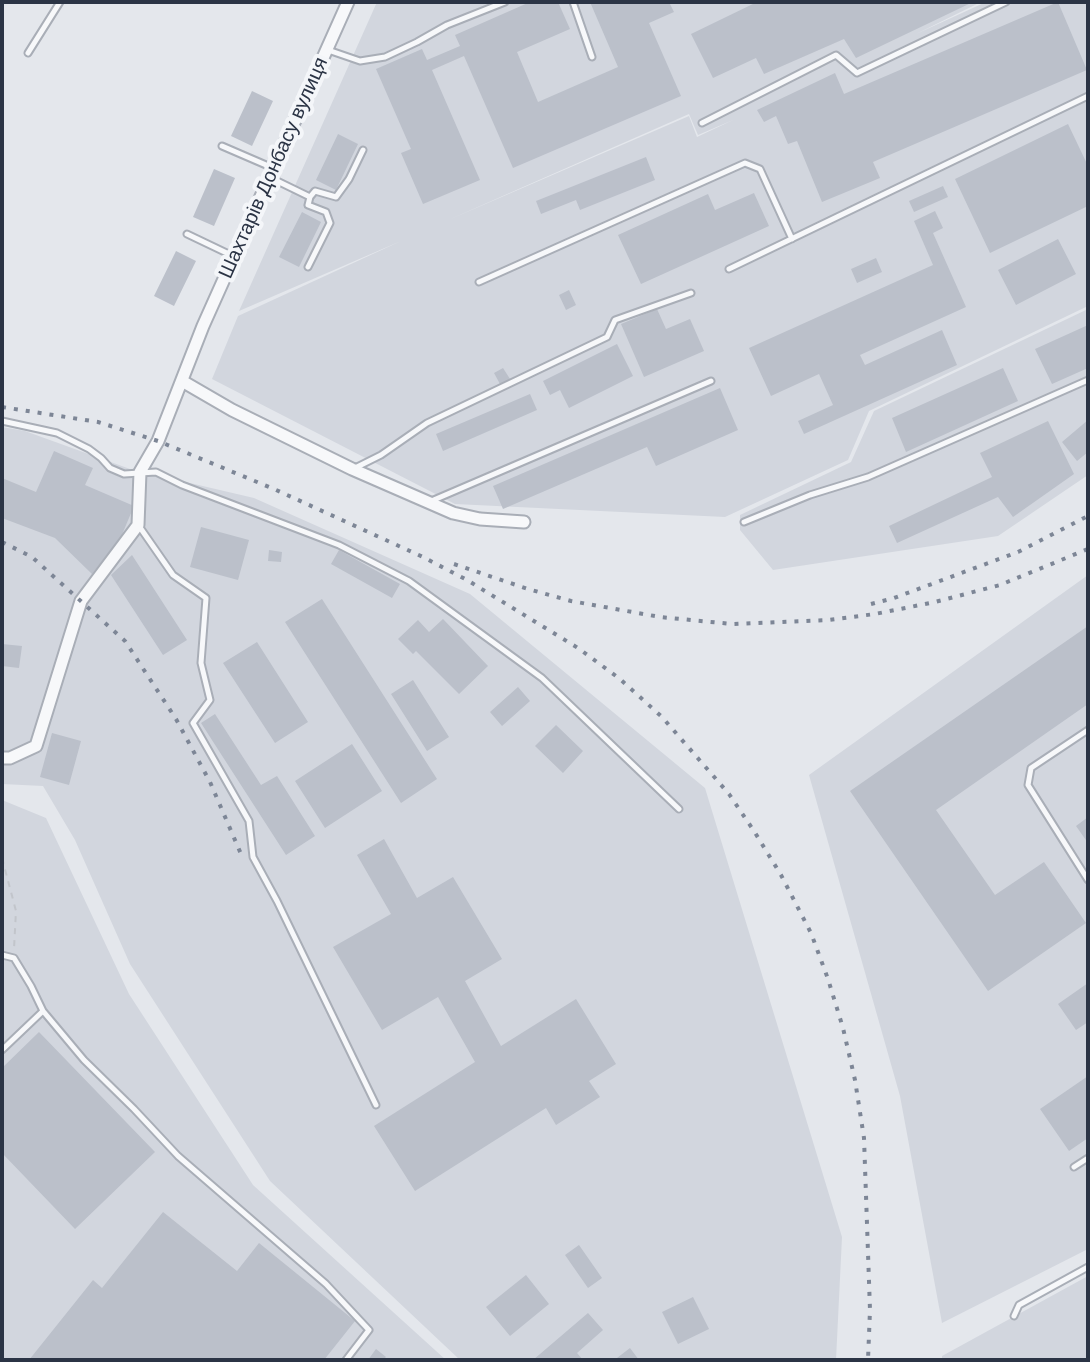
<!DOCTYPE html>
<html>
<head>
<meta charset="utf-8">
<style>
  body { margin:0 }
  #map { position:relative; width:1090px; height:1362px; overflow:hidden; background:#e4e7ec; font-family:Helvetica,sans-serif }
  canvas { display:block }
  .frame { position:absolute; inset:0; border:4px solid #2b3445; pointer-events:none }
</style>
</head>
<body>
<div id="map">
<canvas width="1090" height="1362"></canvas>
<div class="frame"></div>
</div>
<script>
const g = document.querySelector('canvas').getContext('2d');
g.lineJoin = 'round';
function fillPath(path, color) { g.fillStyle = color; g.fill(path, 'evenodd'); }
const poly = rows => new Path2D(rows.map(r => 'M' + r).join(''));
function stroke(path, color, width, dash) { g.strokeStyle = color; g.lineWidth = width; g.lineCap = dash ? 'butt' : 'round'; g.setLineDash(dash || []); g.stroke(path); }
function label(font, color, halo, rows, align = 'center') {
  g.font = font + ' Helvetica,sans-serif'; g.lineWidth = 8; g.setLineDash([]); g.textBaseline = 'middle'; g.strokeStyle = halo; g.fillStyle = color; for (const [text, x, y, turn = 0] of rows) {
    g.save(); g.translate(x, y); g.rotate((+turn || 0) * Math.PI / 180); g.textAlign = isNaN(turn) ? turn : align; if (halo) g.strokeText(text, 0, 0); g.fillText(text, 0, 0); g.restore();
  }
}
fillPath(poly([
  [377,2,981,2,916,34,986,2,1088,2,1088,306,869,411,848,460,725,517,455,504,212,379,238,316,401,241,239,311],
  [689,114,698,135,733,120,697,137,689,116,446,221],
  [1088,309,1088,475,998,536,773,570,740,530,740,515,851,462,874,411],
  [2,427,25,431,130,469,254,498,470,594,705,788,842,1237,836,1360,460,1360,270,1181,130,964,75,840,43,786,2,784],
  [1088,575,1088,1249,942,1323,900,1096,809,775],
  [2,800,46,818,129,994,253,1185,446,1360,2,1360],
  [1088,1276,1088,1360,942,1360,942,1356]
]), '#d2d6de');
fillPath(poly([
  [530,2,558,2,570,29,517,52,538,102,618,67,590,2,669,2,674,12,649,23,681,96,513,168,464,56,432,70,480,180,423,204,401,153,411,149,376,69,422,49,427,60,460,46,455,35],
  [757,2,973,2,856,58,844,39,764,74,756,58,713,78,691,34],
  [1058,2,1087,70,873,162,880,178,822,202,797,141,788,144,776,116,764,122,757,110,835,73,844,94],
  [252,91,273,101,252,146,231,136],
  [1068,124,1088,166,1088,206,990,253,955,179],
  [338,134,358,144,336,190,316,180],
  [646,157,655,180,580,210,576,200,541,214,536,201],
  [214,169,235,178,214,226,193,217],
  [943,186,948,197,914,212,909,201],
  [754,193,769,226,641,284,618,235,708,194,715,210],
  [935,211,943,228,933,233,966,307,860,355,865,365,942,330,957,365,804,434,798,421,833,405,819,374,771,396,749,348,933,265,914,221],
  [302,212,321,222,299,267,279,257],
  [1058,239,1076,274,1016,305,998,270],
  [176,251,196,261,174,306,154,296],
  [876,258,882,272,857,283,851,269],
  [569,290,576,305,566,310,559,295],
  [657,309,666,329,690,319,704,351,644,377,621,324],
  [1088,325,1088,368,1052,384,1035,349],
  [617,344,633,376,569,408,560,390,550,395,543,381],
  [503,368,510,379,500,384,494,373],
  [1003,368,1018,401,906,452,892,418],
  [720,388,738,430,656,466,647,447,503,509,493,486],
  [530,394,537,410,443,451,436,434],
  [1088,420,1088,452,1077,461,1062,442],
  [1048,421,1074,474,1013,517,998,497,897,543,889,526,992,477,980,453],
  [54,451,93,468,85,485,134,506,121,537,92,574,55,538,2,518,2,478,36,492],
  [201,527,249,540,238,580,190,567],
  [269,550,282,552,281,562,268,561],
  [339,550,400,584,392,598,331,564],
  [132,555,187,640,163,655,111,575],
  [322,599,437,779,401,803,285,622],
  [443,619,488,666,459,694,416,651,413,654,398,639,418,620,429,632],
  [1088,626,1088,704,936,810,995,895,1044,862,1086,923,988,991,850,791],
  [257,642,308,722,275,743,223,663],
  [2,644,22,646,19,668,2,666],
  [413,680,449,737,427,751,391,694],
  [518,687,530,701,502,726,490,712],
  [215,714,261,785,277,776,315,836,286,855,201,723],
  [556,725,583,751,563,773,535,746],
  [52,733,81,741,69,785,40,777],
  [352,744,382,791,325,828,295,781],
  [1088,817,1088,843,1076,826],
  [384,839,417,898,453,877,502,959,465,981,501,1046,576,999,616,1064,589,1081,600,1097,556,1125,546,1108,415,1191,374,1126,475,1062,438,997,382,1030,333,947,391,914,357,855],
  [1088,983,1088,1022,1076,1030,1058,1004],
  [39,1032,155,1152,75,1229,2,1153,2,1068],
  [1088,1076,1088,1138,1069,1151,1040,1109],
  [163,1212,237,1271,259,1243,355,1321,324,1360,29,1360,93,1280,102,1288],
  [579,1245,602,1278,588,1288,565,1255],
  [526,1275,549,1304,510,1336,486,1307],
  [693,1297,709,1329,678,1344,662,1312],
  [588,1313,603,1330,577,1353,583,1360,533,1360],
  [630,1348,639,1360,618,1360,617,1358],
  [376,1349,386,1357,383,1360,368,1360]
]), '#bbc0ca');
const service = poly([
  [573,2,592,57],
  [328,50,360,61,385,57,417,42,447,25,505,2],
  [28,53,60,2],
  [702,123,836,55,857,73,1006,2],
  [222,146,273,168],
  [271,178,310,197,315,191,336,197,349,179,363,150],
  [187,234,233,256],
  [308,267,330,223,326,212,308,205,310,197],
  [729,269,1088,96],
  [479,282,745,163,760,169,792,239],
  [2,421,57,433,89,449,101,458,110,468,124,474,156,472,182,485,339,545,409,581,542,678,679,809],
  [353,469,381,455,427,423,607,337,615,320,691,293],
  [429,502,711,381],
  [744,522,810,495,868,477,1088,380],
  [139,526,173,575,206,598,201,663,210,700,193,723,249,821,253,857,277,901,376,1105],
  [1088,730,1031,768,1028,785,1088,880],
  [2,955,14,958,31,986,43,1011,84,1060,134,1109,178,1156,326,1284,369,1330,346,1360],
  [2,1050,43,1011],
  [1074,1167,1088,1158],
  [1014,1316,1019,1305,1088,1267]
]);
const minor = poly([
  [182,381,232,410,352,469,453,513,480,519,524,522],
  [2,758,10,758,36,746,81,601,138,525,140,472,158,441,203,326,348,2]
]);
stroke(service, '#a9aeb7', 9);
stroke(minor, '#a9aeb7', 15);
stroke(poly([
  [2,858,16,911,14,949]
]), '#c2c5cb', 2, [6, 6]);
stroke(service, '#f7f8fa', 5);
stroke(minor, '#f7f8fa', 11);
stroke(poly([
  [2,407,98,422,158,441,274,489,423,557,467,580,578,648,620,679,662,717,729,794,754,831,781,875,811,933,828,979,843,1028,855,1080,864,1138,870,1310,868,1360],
  [2,542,32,557,125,641,176,719,210,782,241,854],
  [454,564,528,589,571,601,660,617,732,624,828,620,875,614,935,602,1000,585,1088,549],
  [871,604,894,598,1018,552,1088,516]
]), '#7d8696', 4, [4, 8]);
label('20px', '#2b3445', '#f4f6f9', [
  ["Шахтарів Донбасу вулиця",274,168,-66]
]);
</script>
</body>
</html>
